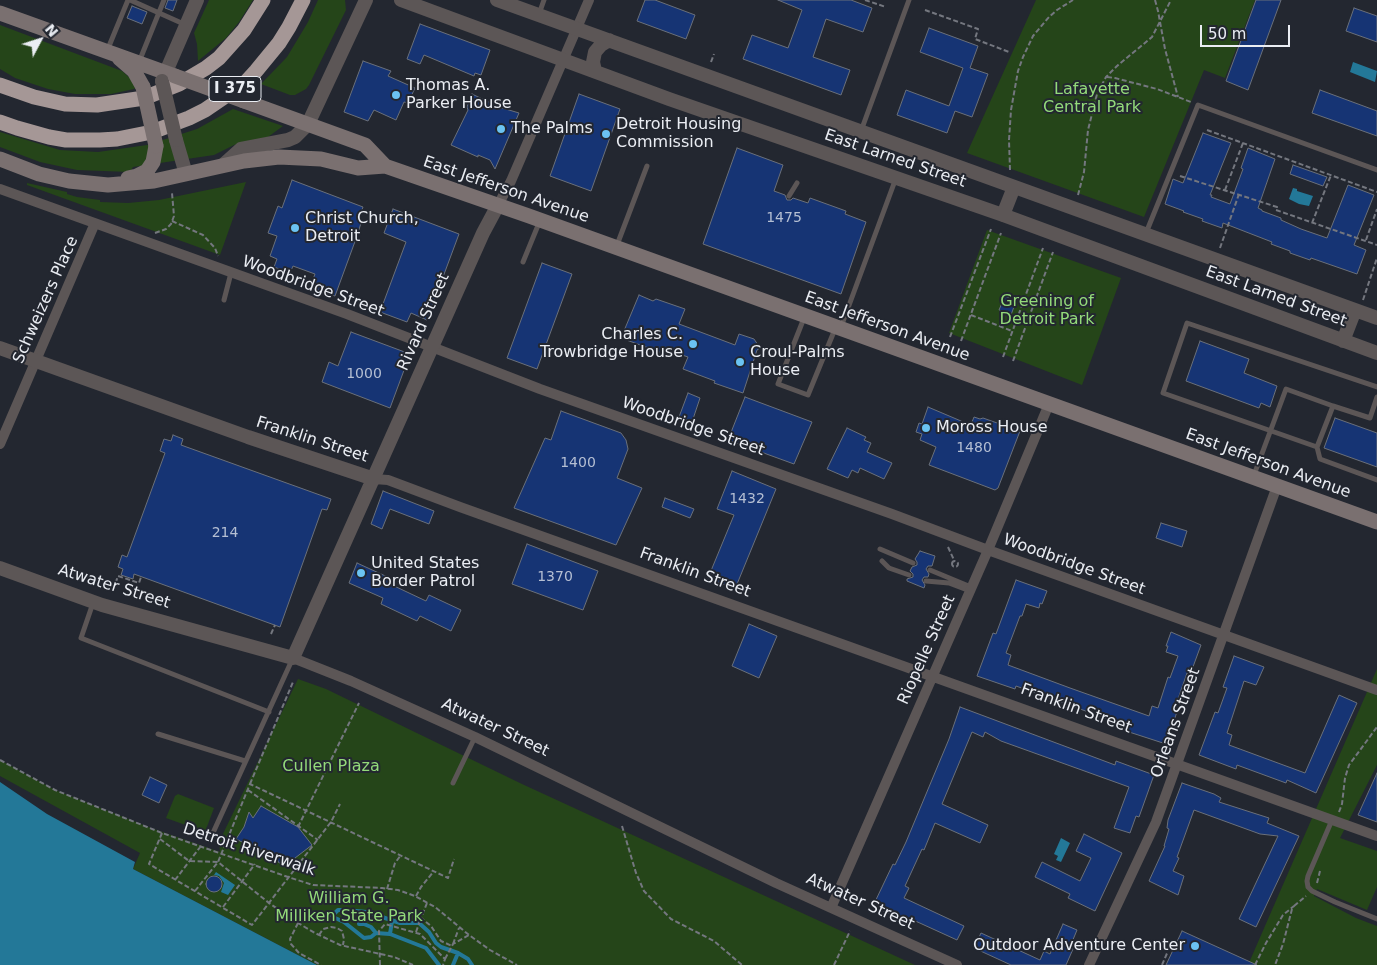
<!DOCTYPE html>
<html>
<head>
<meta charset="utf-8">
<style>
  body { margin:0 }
  #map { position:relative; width:1377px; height:965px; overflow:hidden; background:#232730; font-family:"DejaVu Sans",sans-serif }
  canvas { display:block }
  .north { position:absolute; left:15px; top:15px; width:50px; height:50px; -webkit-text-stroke:4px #232730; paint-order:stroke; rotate:50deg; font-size:14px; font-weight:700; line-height:20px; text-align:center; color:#eaedf3 }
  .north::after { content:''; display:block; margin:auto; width:18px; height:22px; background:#eaedf3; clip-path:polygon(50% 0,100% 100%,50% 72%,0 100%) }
  .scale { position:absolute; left:1200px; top:25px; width:90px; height:22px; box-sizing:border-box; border:2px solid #eaedf3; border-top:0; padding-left:6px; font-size:15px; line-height:18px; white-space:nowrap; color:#eaedf3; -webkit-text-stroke:4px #232730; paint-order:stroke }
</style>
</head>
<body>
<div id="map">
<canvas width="1377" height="965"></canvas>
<div class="north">N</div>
<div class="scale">50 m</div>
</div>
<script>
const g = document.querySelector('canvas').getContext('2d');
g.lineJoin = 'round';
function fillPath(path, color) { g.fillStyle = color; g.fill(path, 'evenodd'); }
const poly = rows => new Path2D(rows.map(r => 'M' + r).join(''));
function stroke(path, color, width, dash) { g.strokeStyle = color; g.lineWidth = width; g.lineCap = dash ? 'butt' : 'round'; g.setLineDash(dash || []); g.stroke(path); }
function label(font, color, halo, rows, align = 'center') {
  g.font = font + ' "DejaVu Sans",sans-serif'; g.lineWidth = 4; g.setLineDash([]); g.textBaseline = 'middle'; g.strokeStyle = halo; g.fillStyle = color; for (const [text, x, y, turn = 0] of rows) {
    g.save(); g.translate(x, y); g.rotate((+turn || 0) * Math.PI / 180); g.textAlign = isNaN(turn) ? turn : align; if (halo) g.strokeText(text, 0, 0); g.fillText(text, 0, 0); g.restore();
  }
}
fillPath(poly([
  [209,0,253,0,239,22,226,38,198,61,197,44,194,33],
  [318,0,345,0,346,10,309,85,306,89,295,95,290,95,261,84,287,57,308,22],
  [1036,0,1255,0,1225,78,1204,70,1144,217,967,153],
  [0,25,122,71,131,79,136,87,134,89,111,94,75,94,48,89,15,78,0,69],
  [233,109,283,126,268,137,234,145,214,155,133,167,130,172,77,170,40,162,0,147,0,132,60,150,98,152,147,145,197,129],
  [246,182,220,255,27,185,27,183,67,192,67,194,77,197,100,200,100,202,128,203,159,200],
  [987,230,1121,278,1082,385,949,333],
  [1377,669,1377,765,1340,838,1377,851,1377,887,1367,910,1317,889,1314,896,1356,918,1377,926,1377,965,1248,965],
  [298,679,326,689,522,784,915,965,317,965,133,869,140,853,0,776,0,760,55,790,151,828,220,852,219,842],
  [178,794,214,808,205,832,166,818,175,796]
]), '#254519');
fillPath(poly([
  [1353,62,1377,71,1375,82,1350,72],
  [1293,188,1297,189,1297,191,1313,196,1309,206,1299,204,1289,199],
  [0,782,47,814,135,862,133,869,317,965,0,965],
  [1061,838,1070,843,1061,862,1056,860,1058,856,1054,854],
  [216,872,235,885,228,895,221,892,224,883,219,876,214,875]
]), '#237898');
stroke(poly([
  [302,912,316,914,333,915,338,910,346,910,367,912,400,923,419,923,429,932,436,943,441,947,458,953,468,959,472,965],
  [359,912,359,924,364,924,371,927,376,933,390,934],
  [333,915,333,917,344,922,364,938,371,937,376,933],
  [392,921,390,934,426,948,439,965],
  [453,965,458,953]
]), '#237898', 4);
const building = poly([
  [168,0,177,0,173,11,165,8,168,0],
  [645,0,655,0,695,15,686,39,637,21,645,0],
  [778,0,851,0,872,8,863,32,826,19,813,57,850,70,841,95,743,59,752,35,788,48,802,10,778,0],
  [1256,0,1281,0,1248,90,1226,81,1256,0],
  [132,6,147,12,142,24,127,18,132,6],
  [1354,8,1377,16,1377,42,1346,31,1354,8],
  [420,24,490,50,481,75,475,73,474,76,424,55,420,64,407,59,420,24],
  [929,28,978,46,970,68,988,74,972,117,955,111,947,133,897,115,906,90,949,106,963,68,920,52,929,28],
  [363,61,391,71,388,76,415,88,408,103,404,102,396,120,374,110,368,121,344,112,363,61],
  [1320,90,1377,111,1377,136,1312,113,1320,90],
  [472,94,499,107,519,113,495,169,490,160,478,155,478,157,451,145,468,110,467,107,472,94],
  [579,94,620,109,591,191,550,176,579,94],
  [1203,133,1231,143,1210,195,1212,195,1211,197,1230,204,1243,169,1241,168,1248,148,1275,159,1258,208,1262,210,1262,211,1281,218,1281,220,1301,229,1327,238,1348,185,1374,195,1354,245,1366,250,1357,274,1311,258,1310,260,1290,253,1290,251,1271,244,1272,242,1223,223,1222,228,1202,221,1203,219,1183,212,1184,211,1165,204,1173,179,1183,183,1203,133],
  [737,148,783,165,774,191,785,195,787,200,791,200,793,198,808,203,810,198,846,211,845,214,866,222,841,294,703,244,737,148],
  [1293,165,1327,177,1323,186,1290,174,1293,165],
  [292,180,363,207,358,221,361,223,357,236,335,296,310,287,315,274,293,266,290,273,274,267,277,259,270,256,277,236,268,233,278,206,282,208,292,180],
  [393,209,459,234,427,320,411,313,407,322,380,312,406,242,384,233,393,209],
  [542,263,572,274,537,369,507,358,542,263],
  [639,295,653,301,656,299,685,309,679,324,735,345,739,334,754,339,760,348,757,350,743,393,714,383,715,381,683,369,688,357,667,350,665,354,621,338,639,295],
  [1005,296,1016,301,1011,315,999,310,1005,296],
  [351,332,410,354,390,408,322,382,329,362,338,366,351,332],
  [1200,341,1249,359,1244,373,1277,386,1270,407,1261,403,1259,408,1186,381,1200,341],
  [688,393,700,398,692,422,679,417,688,393],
  [745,397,812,422,794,464,728,440,745,397],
  [928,407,961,421,970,427,974,417,980,419,983,418,1020,431,998,488,995,490,929,465,936,447,920,440,922,434,916,432,919,423,922,424,928,407],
  [561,411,621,433,626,440,628,449,617,478,642,488,616,545,514,508,545,438,551,440,561,411],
  [1335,418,1377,433,1377,467,1324,448,1335,418],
  [847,428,866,437,864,440,871,443,867,452,892,463,884,479,860,468,858,473,852,470,848,478,827,469,847,428],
  [173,435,183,439,181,445,331,499,327,510,322,509,280,627,134,574,133,579,121,575,123,569,118,567,122,555,127,557,165,453,160,451,164,439,171,441,173,435],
  [732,471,776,489,735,589,708,578,734,515,717,509,732,471],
  [383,491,434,511,429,524,390,509,382,529,371,524,383,491],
  [665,498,694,509,690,518,662,507,665,498],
  [1161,523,1187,531,1182,547,1156,538,1161,523],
  [527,544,598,571,583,610,512,584,527,544],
  [920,551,935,556,932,566,928,566,926,569,929,574,928,577,924,577,922,580,925,585,924,588,907,581,907,579,913,577,913,574,910,571,912,567,917,565,917,562,915,559,920,551],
  [357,563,392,579,390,584,426,601,429,595,461,610,451,631,420,616,417,621,381,604,383,598,349,583,357,563],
  [1016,580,1047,591,1042,604,1040,603,1039,608,1026,604,1022,616,1020,616,1006,653,1011,655,1008,665,1070,688,1149,716,1152,706,1158,708,1168,677,1170,678,1178,656,1166,652,1168,646,1166,646,1171,632,1201,645,1190,675,1187,673,1178,699,1181,700,1166,744,1126,731,1128,726,1080,709,1016,686,1015,689,977,676,993,633,996,634,1016,580],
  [749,624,777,636,759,678,732,666,749,624],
  [1234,656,1264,667,1256,685,1244,681,1227,733,1232,735,1229,745,1305,773,1339,695,1357,703,1316,793,1287,780,1286,783,1237,765,1236,769,1199,755,1215,712,1218,713,1227,688,1223,687,1234,656],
  [960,707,1115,765,1116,761,1154,775,1139,817,1136,816,1130,833,1114,828,1129,787,1001,741,985,732,983,737,972,732,942,804,988,825,980,843,935,823,924,850,922,849,905,886,909,888,904,898,964,926,957,940,911,919,909,923,873,906,893,864,895,865,906,842,949,739,960,707],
  [1377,773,1377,822,1358,815,1377,773],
  [150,777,167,785,159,803,142,795,150,777],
  [1182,783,1214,794,1221,798,1219,802,1269,818,1267,823,1299,836,1256,927,1239,919,1278,836,1260,834,1194,810,1177,857,1179,858,1173,871,1184,876,1178,895,1149,881,1165,846,1164,846,1169,829,1167,828,1168,820,1182,783],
  [261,806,298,827,312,845,295,858,293,864,286,862,279,863,275,855,266,850,258,850,250,852,244,843,236,839,244,827,249,812,253,818,261,806],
  [1084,834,1122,853,1095,911,1068,898,1070,894,1035,877,1042,862,1080,881,1091,858,1076,851,1084,834],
  '206 884a8 8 0 1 1 16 0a8 8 0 1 1-16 0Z',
  [1063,924,1077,930,1070,947,1073,949,1066,965,1011,965,974,948,981,933,1040,960,1044,951,1050,954,1063,924],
  [1182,931,1257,965,1166,965,1182,931]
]);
fillPath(building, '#163474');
stroke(building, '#6a707a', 1);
stroke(poly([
  [865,0,886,7],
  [1155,0,1158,11,1165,49,1178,97],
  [925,10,978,29,975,39,1009,52],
  [711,62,714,54],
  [1107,77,1115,78,1157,89,1191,102],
  [1207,130,1377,192],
  [1010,170,1009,140,1011,110,1018,71,1023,57,1033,36,1049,17,1057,10,1073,0],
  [1180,176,1277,207,1276,210,1377,245],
  [1225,190,1243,143],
  [1078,195,1084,172,1088,130,1097,94,1106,77,1117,66,1152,37,1171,0],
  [172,221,203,235,215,248,218,256],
  [1312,223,1331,175],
  [155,233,166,229,171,224,174,216,172,193],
  [1366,240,1377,209],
  [1220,248,1239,194],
  [1363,300,1377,258],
  [971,315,1012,331],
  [950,337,991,229],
  [961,341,1001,233],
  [1003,357,1043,248],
  [1013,361,1053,252],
  [948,547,954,560],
  '952 564a3 3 0 1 1 6 0a3 3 0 1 1-6 0Z',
  [113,590,118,576,139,583,141,577],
  [271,634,275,625],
  [0,760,55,790,162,833,288,877,313,885,382,888,398,890,415,896,435,907,469,935,490,950,517,965],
  [250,784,293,682],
  [248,790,318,840],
  [1339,812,1342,804,1345,778,1349,765,1377,727],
  [622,826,636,873,644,891,671,919,714,941,742,965],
  [298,827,359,703],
  [162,833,149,864,252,925,331,822,340,804],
  [160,839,189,861,218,862,269,903,298,923,315,933,340,945,394,957,413,965],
  [175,880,201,846],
  [1317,883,1320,871],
  [387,889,395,863,401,855],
  [195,891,218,862,250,784,448,878,454,859],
  [416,896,421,887,434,871],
  [427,903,421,918,431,926,441,941,452,946],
  [1294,906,1306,896],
  [223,907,255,864],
  [298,923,290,939,291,944,299,953,321,965],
  [416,932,421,918],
  [319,935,323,929,331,927,337,928,342,931,344,939,343,945],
  [453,944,459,928],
  [445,959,453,944,469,935],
  [380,965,379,931,385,924,420,934,445,959,443,965],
  [834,965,850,931],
  [1162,965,1168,951],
  [1255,965,1266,943,1283,915,1294,906,1292,909,1283,944,1275,965]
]), '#74777f', 2, [5, 2.5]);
stroke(poly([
  [130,0,186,25],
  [539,14,544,0],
  [107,51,128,0],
  [139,62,164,0],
  [861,131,909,0],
  [789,196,797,183],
  [1146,233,1198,105,1377,170],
  [617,245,647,166],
  [523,262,539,223],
  [224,300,231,273],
  [804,318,778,384,808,395,835,329],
  [841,327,896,178],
  [1377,387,1187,323,1163,393,1317,447,1333,406,1370,418,1377,397],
  [1317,447,1320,459,1377,480],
  [1254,475,1286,389,1333,406],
  [880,549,913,563],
  [882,561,889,568,909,575],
  [930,570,971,587],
  [926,581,949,583,970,591],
  [93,603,81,638,269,712],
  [158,734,245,761],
  [453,783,475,737],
  [1332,820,1308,876,1307,881,1308,887,1312,891,1335,902,1377,919],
  [212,835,292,660]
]), '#5c5656', 5);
stroke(poly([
  [0,189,347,314,540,389,892,514,988,550,1377,690],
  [498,205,511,181,589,0],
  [0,444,95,223],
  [374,479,388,480,460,507,1377,836],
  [293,658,351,681,475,737,776,883,957,965],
  [831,908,988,550,1049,404],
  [1089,965,1156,822,1277,486]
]), '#5c5656', 10);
stroke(poly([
  [401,0,669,99,1003,215,1377,353],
  [497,0,1377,318],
  [595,71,593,62,595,52,601,45,609,40],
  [162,81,197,0],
  [176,140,186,174],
  [222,166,241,149,288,140,295,137,308,124,366,0],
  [1003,215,1014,187],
  [1343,341,1355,310],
  [0,348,248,437,374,479],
  [0,568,102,605,293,658,483,233,498,205]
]), '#5c5656', 14);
stroke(poly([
  [0,13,175,76],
  [119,58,134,71,143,87],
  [244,101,365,145,385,166],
  [0,159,39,174,69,181,108,185,154,181,244,161,279,157,321,159,358,168,385,166,529,216,1377,522],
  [128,178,137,176,147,171,153,162,156,146]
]), '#7a7070', 15);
stroke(poly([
  [0,85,34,97,65,104,97,105,144,98,179,84,206,68,219,58,244,30,263,0],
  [0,122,17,128,49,137,66,140,100,140,117,139,152,132,189,118,205,110,246,82,256,71,279,43,289,27,303,0]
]), '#a59796', 15);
stroke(poly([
  [162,81,176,140]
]), '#5c5656', 14);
stroke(poly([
  [175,76,244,101],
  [143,87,156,146]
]), '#7a7070', 15);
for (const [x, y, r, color] of [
  [396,95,5,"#6bc3f2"],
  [501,129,5,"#6bc3f2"],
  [606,134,5,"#6bc3f2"],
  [295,228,5,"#6bc3f2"],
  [693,344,5,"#6bc3f2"],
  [740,362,5,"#6bc3f2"],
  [926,428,5,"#6bc3f2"],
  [361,573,5,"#6bc3f2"],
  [1195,946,5,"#6bc3f2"]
]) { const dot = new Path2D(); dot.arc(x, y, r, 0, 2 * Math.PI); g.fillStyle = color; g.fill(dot); stroke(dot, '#232730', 2); }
label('14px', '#b5bfd3', null, [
  ["1475",784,218],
  ["1000",364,374],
  ["1480",974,448],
  ["1400",578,463],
  ["1432",747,499],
  ["214",225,533],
  ["1370",555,577]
]);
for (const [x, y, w] of [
  [235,89,52]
]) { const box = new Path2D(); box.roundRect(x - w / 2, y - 12.5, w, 25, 4); g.fillStyle = '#232730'; g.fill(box); stroke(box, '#eaedf3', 1); }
label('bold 15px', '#eaedf3', null, [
  ["I 375",235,89]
]);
label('16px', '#eaedf3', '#232730', [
  ["Thomas A.",406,86],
  ["Parker House",406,104],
  ["Detroit Housing",616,125],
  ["Commission",616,143],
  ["The Palms",511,129],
  ["Christ Church,",305,219],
  ["Detroit",305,237],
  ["Charles C.",683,335,"right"],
  ["Trowbridge House",683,353,"right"],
  ["Croul-Palms",750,353],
  ["House",750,371],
  ["Moross House",936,428],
  ["United States",371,564],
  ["Border Patrol",371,582],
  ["Outdoor Adventure Center",1185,946,"right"]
], 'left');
label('16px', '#93da7a', '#232730', [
  ["Lafayette",1092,90],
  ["Central Park",1092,108],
  ["Greening of",1047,302],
  ["Detroit Park",1047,320],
  ["Cullen Plaza",331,767],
  ["William G.",349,899],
  ["Milliken State Park",349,917]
]);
label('16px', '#eaedf3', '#232730', [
  ["East Larned Street",895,159,19],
  ["East Jefferson Avenue",506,190,19],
  ["Woodbridge Street",313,287,20],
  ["East Larned Street",1276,297,20],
  ["Schweizers Place",46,300,-66],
  ["Rivard Street",424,322,-66],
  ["East Jefferson Avenue",887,327,20],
  ["Woodbridge Street",693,427,19],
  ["Franklin Street",312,440,18],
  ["East Jefferson Avenue",1268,464,20],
  ["Woodbridge Street",1074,565,20],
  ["Franklin Street",695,573,20],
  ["Atwater Street",114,587,17],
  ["Riopelle Street",927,650,-66],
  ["Franklin Street",1076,709,20],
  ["Orleans Street",1176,723,-70],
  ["Atwater Street",495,728,25],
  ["Detroit Riverwalk",249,850,18],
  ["Atwater Street",860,902,24]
]);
</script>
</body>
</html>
